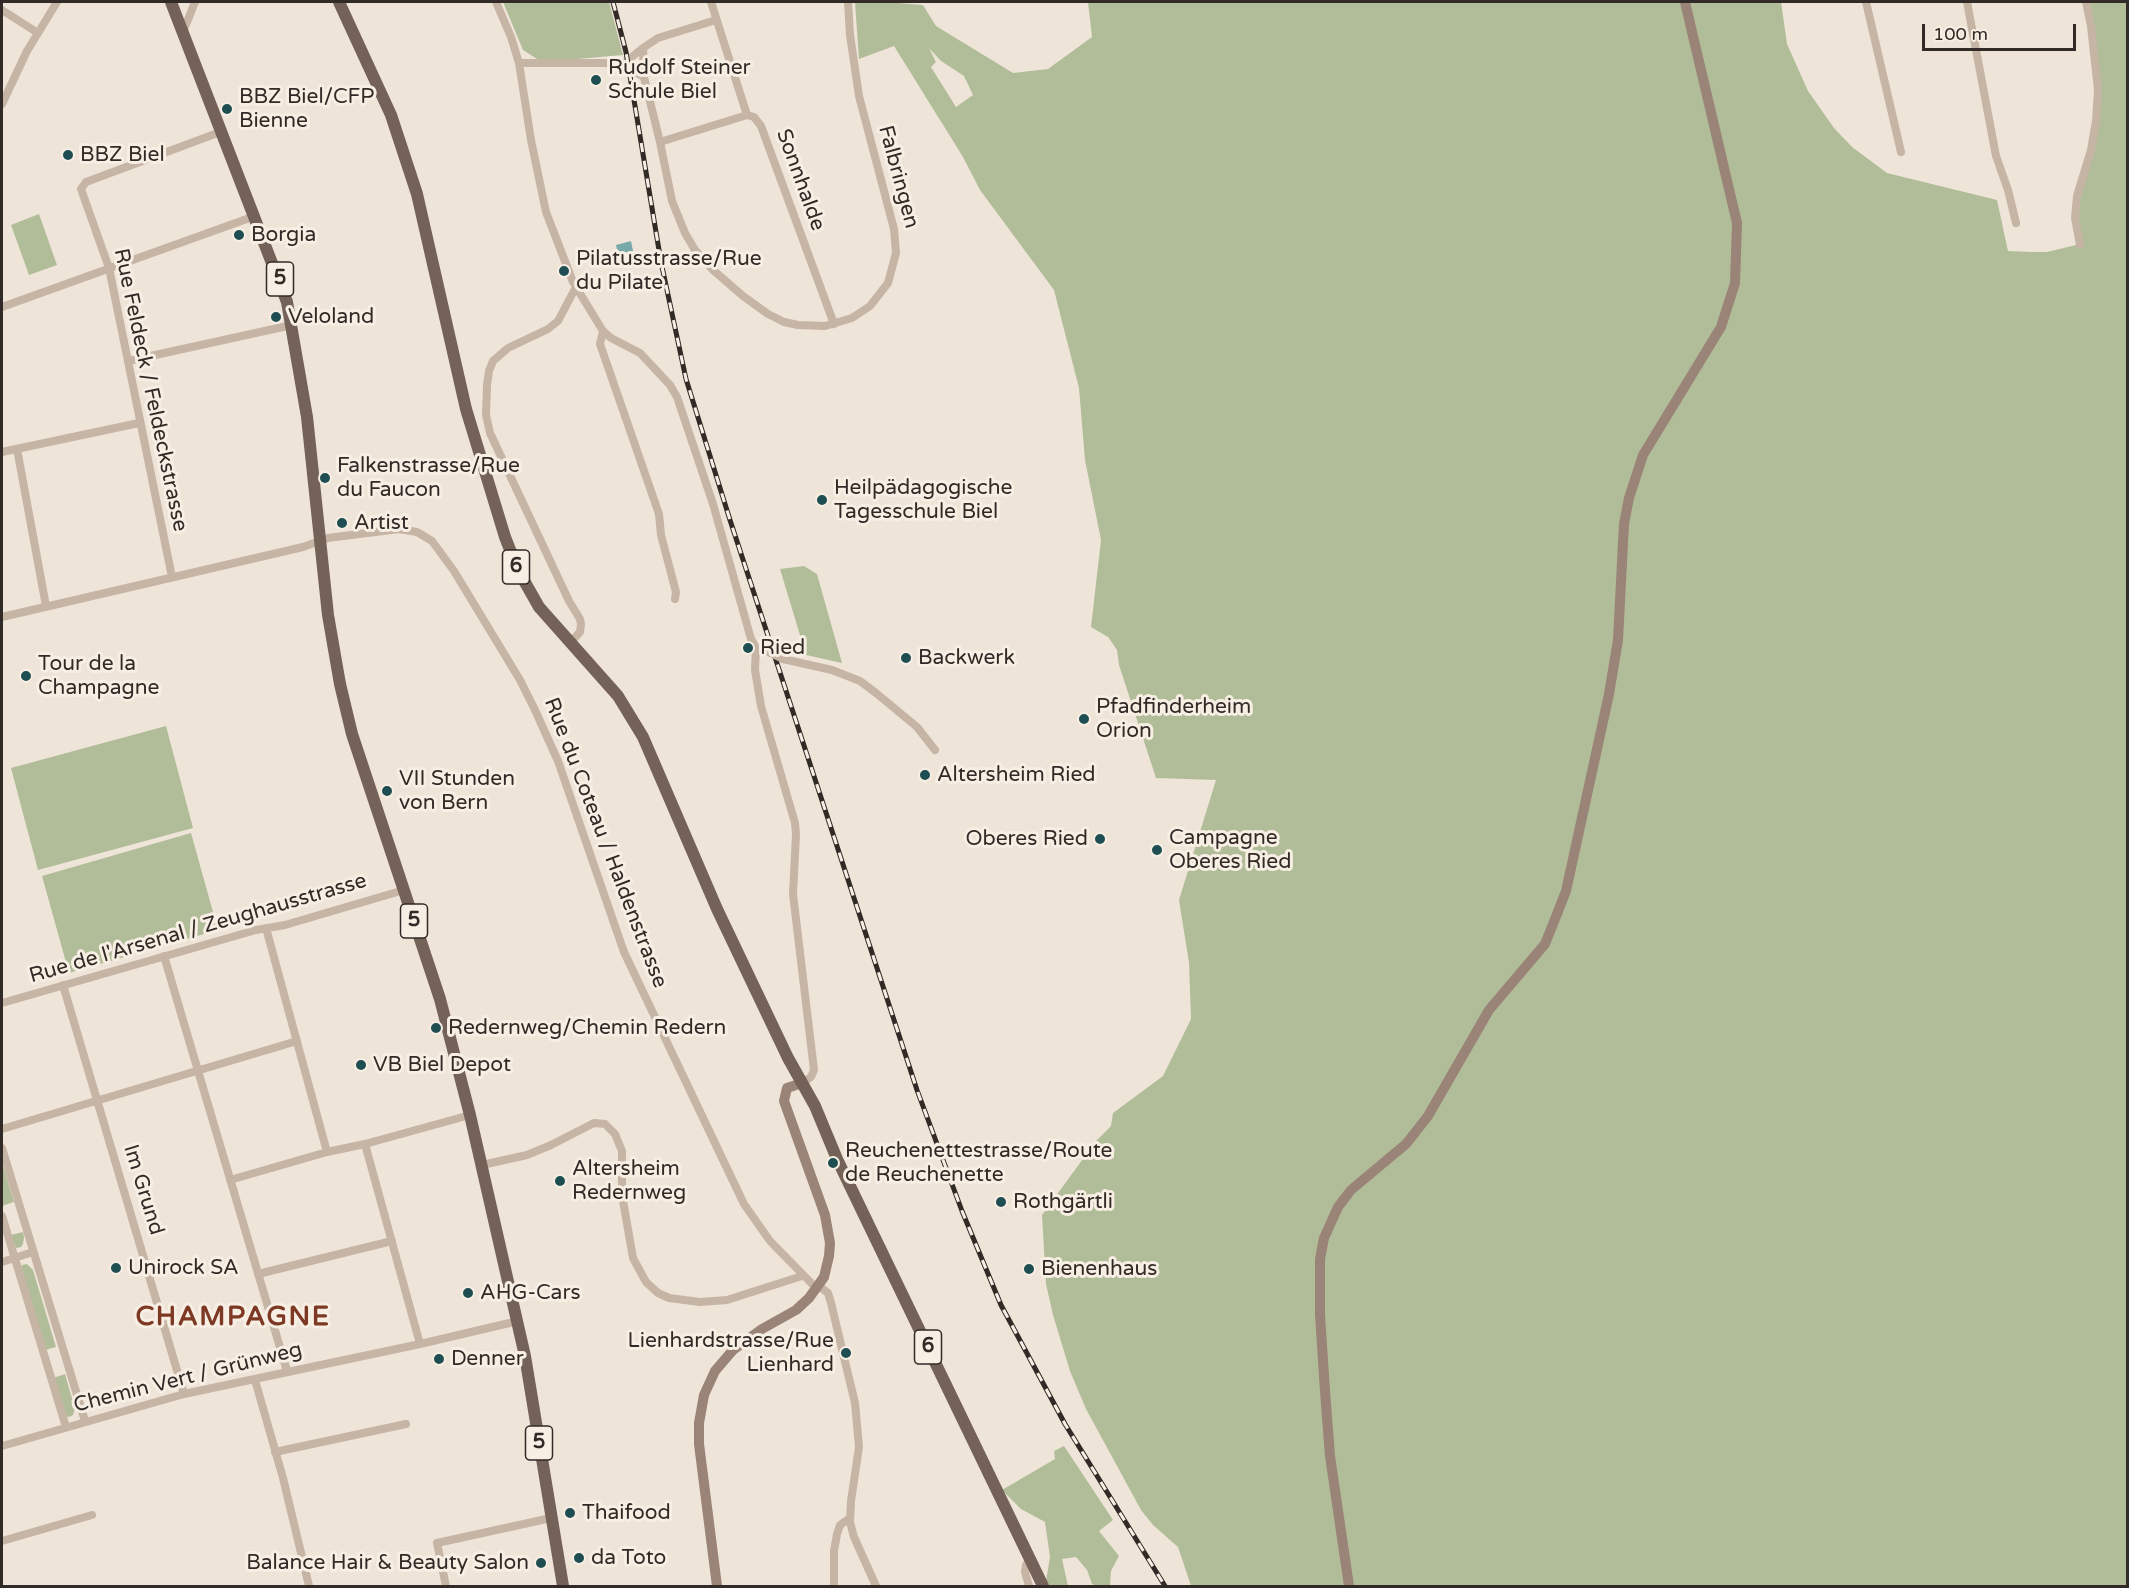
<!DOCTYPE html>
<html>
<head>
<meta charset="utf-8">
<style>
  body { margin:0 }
  #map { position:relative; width:2129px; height:1588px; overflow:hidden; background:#efe4d8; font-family:"Varela Round",sans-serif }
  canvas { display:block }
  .frame { position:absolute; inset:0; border:3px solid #322a26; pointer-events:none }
  .scale { position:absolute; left:1922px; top:24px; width:154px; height:27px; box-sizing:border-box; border:3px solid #322a26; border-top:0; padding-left:8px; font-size:18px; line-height:21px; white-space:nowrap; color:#322a26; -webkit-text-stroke:4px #f7eee4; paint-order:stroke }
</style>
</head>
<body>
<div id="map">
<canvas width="2129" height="1588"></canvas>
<div class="frame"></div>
<div class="scale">100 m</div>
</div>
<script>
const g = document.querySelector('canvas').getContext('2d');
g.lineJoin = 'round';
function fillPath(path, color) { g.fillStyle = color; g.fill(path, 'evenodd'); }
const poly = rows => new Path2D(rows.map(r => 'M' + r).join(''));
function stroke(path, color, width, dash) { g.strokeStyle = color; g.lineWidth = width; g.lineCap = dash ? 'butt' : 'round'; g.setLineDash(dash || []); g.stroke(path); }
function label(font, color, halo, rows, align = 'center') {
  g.font = font + ' "Varela Round",sans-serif'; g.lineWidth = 6; g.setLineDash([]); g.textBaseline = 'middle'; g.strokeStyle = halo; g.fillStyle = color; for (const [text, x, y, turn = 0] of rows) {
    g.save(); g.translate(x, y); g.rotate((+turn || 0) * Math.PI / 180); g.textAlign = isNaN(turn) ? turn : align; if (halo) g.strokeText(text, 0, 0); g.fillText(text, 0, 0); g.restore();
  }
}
fillPath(poly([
  [503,2,609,2,623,55,542,62,523,50],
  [855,2,884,2,923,5,936,26,1013,73,1048,69,1092,37,1088,2,1781,2,1787,44,1808,91,1834,128,1852,147,1887,173,1997,200,2008,251,2032,252,2047,252,2080,244,2075,218,2091,150,2098,90,2086,2,2127,2,2127,1586,1191,1586,1178,1547,1153,1525,1141,1510,1086,1409,1070,1371,1053,1315,1046,1284,1042,1215,1096,1141,1111,1126,1113,1113,1163,1076,1191,1019,1189,963,1179,900,1216,780,1156,778,1119,665,1117,650,1108,637,1091,627,1101,540,1085,460,1079,388,1054,290,980,190,963,157,894,46,859,59],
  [929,48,941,61,964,76,973,95,956,107,931,67,936,62],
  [39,214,57,265,29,275,11,225],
  [804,566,817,574,842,663,806,655,780,569],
  [166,726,193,828,38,870,11,768],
  [191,833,218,930,69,973,42,876],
  [2,1162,14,1202,2,1206],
  [23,1232,24,1237,23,1244,21,1247,16,1248,11,1235],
  [27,1264,33,1270,56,1347,45,1350,21,1268,22,1265],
  [65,1374,75,1409,73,1415,69,1417,66,1416,53,1378],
  [1064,1446,1113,1520,1099,1531,1119,1556,1111,1571,1110,1585,1106,1586,1096,1586,1092,1584,1087,1570,1076,1557,1062,1559,1068,1586,1050,1586,1046,1581,1050,1557,1045,1522,1021,1509,1002,1490,1055,1459,1054,1451]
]), '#b1bd99');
fillPath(poly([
  [631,241,633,251,618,254,616,245]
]), '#79a8ab');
stroke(poly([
  [496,2,511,37,519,63,531,140,546,212,573,282,603,331,611,338,640,353,670,385,677,397,713,504,751,639,756,648,755,670,761,706,795,823,796,834,793,894,814,1070,811,1077,802,1083],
  [711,2,747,115,754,117,761,126,834,324],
  [1866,2,1901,152],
  [1967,2,1996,156,2008,190,2016,223],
  [2,10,38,33],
  [183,32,195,2],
  [519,63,604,63,623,64,644,77,660,142,672,201,685,233,695,250,713,270,743,296,768,314,784,322,798,325,825,326,852,318,870,306,888,283,896,253,894,229,859,96,850,35,848,2],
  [623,64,643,48],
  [644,77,643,48,658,38,716,20],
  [2,104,27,51,57,2],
  [660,142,747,115],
  [2080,245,2075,218,2077,196,2091,150,2096,121,2098,90,2091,26,2086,2],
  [2,307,255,216],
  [603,331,600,344,659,514,661,535,676,592,675,599],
  [128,361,292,325],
  [17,449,46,606],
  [2,452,139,423],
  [172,577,109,268,81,189,86,182,223,131],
  [2,617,303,547,328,538,399,529,417,532,432,541,454,571,520,680,535,710,558,761,624,952,744,1204,770,1241,817,1289],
  [570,643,580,632,581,624,580,619,569,601,490,433,486,415,487,385,489,371,493,361,508,348,548,329,558,321,576,287],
  [783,659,832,670,860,681,876,693,917,727,935,750],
  [266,928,327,1152],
  [164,956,287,1371],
  [63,985,184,1394],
  [2,1003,256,930,285,925,404,890],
  [2,1129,297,1041],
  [365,1144,420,1344],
  [2,1148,85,1421],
  [482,1165,527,1155,551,1145,594,1123,605,1124,615,1134,622,1151,622,1195,633,1258,646,1282,658,1293,669,1298,700,1302,727,1300,802,1276],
  [230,1180,327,1152,365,1144,470,1115],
  [2,1216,66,1427],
  [2,1262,33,1252],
  [258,1274,392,1241],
  [819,1286,828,1293,831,1303,855,1403,859,1447,851,1501,850,1522,854,1537,876,1586],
  [255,1380,283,1478,309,1586],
  [2,1446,184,1394,420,1344,518,1321],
  [275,1452,406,1424],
  [2,1541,92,1515],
  [446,1586,437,1543,551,1518],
  [834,1586,834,1551,837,1534,840,1525,850,1518],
  [1029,1586,1025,1572,1026,1565,1030,1559]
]), '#c6b4a5', 8);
stroke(poly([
  [717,1586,699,1444,699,1423,704,1395,715,1371,733,1350,762,1329,796,1310,809,1298,824,1277,829,1256,830,1243,825,1215,784,1101,787,1088,802,1083],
  [1349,1586,1330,1456,1325,1391,1320,1315,1320,1259,1324,1238,1338,1207,1351,1190,1406,1144,1428,1116,1489,1010,1545,944,1557,914,1566,891,1609,694,1618,640,1624,524,1629,498,1643,455,1721,327,1735,283,1737,223,1685,2]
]), '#9a8377', 10);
stroke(poly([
  [171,2,287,302,307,417,328,615,340,684,352,734,440,999,470,1115,525,1356,563,1586],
  [339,2,391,115,417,194,466,409,505,537,518,570,539,607,618,696,643,737,717,909,788,1058,815,1106,837,1159,1043,1586]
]), '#746157', 12);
const rail = poly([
  [613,2,626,52,661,262,686,379,730,520,917,1090,962,1211,1001,1305,1065,1424,1165,1586]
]);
stroke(rail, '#322a26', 5);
stroke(rail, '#f7eee4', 3, [9]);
stroke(poly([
  [768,652,783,659]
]), '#c6b4a5', 8);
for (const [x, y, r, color] of [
  [596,80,6,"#1e4e51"],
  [227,109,6,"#1e4e51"],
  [68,155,6,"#1e4e51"],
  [239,235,6,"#1e4e51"],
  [564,271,6,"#1e4e51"],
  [276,317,6,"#1e4e51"],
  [325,478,6,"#1e4e51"],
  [822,500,6,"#1e4e51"],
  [342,523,6,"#1e4e51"],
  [748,648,6,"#1e4e51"],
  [906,658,6,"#1e4e51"],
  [26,676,6,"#1e4e51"],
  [1084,719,6,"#1e4e51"],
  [925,775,6,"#1e4e51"],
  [387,791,6,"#1e4e51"],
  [1100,839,6,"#1e4e51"],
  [1157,850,6,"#1e4e51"],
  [436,1028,6,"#1e4e51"],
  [361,1065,6,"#1e4e51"],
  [833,1163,6,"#1e4e51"],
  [560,1181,6,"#1e4e51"],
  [1001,1202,6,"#1e4e51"],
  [116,1268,6,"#1e4e51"],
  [1029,1269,6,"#1e4e51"],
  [468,1293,6,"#1e4e51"],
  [846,1353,6,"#1e4e51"],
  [439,1359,6,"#1e4e51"],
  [570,1513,6,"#1e4e51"],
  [579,1558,6,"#1e4e51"],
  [541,1563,6,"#1e4e51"]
]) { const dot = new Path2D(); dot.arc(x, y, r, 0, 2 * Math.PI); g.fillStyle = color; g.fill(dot); stroke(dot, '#f7eee4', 2); }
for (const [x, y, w] of [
  [280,279,27],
  [516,567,27],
  [414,921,27],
  [928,1347,27],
  [539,1443,27]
]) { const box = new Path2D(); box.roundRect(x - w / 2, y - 17, w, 34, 4.5); g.fillStyle = '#f7eee4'; g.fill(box); stroke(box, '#322a26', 1.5); }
label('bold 20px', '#322a26', null, [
  ["5",280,279],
  ["6",516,567],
  ["5",414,921],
  ["6",928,1347],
  ["5",539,1443]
]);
label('21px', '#322a26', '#f7eee4', [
  ["Rudolf Steiner",608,68],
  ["Schule Biel",608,92],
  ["BBZ Biel/CFP",239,97],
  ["Bienne",239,121],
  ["BBZ Biel",80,155],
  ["Borgia",251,235],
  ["Pilatusstrasse/Rue",576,259],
  ["du Pilate",576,283],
  ["Veloland",288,317],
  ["Falkenstrasse/Rue",337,466],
  ["du Faucon",337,490],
  ["Heilpädagogische",834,488],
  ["Tagesschule Biel",834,512],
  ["Artist",354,523],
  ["Ried",760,648],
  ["Backwerk",918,658],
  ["Tour de la",38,664],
  ["Champagne",38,688],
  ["Pfadfinderheim",1096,707],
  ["Orion",1096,731],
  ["Altersheim Ried",937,775],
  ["VII Stunden",399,779],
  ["von Bern",399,803],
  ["Campagne",1169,838],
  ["Oberes Ried",1169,862],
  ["Oberes Ried",1088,839,"right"],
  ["Redernweg/Chemin Redern",448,1028],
  ["VB Biel Depot",373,1065],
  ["Reuchenettestrasse/Route",845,1151],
  ["de Reuchenette",845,1175],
  ["Altersheim",572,1169],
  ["Redernweg",572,1193],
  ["Rothgärtli",1013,1202],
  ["Unirock SA",128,1268],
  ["Bienenhaus",1041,1269],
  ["AHG-Cars",480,1293],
  ["Lienhardstrasse/Rue",834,1341,"right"],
  ["Lienhard",834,1365,"right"],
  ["Denner",451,1359],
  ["Thaifood",582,1513],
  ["da Toto",591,1558],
  ["Balance Hair & Beauty Salon",529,1563,"right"]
], 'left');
label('21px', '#322a26', '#f7eee4', [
  ["Falbringen",898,177,75],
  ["Sonnhalde",800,180,70],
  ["Rue Feldeck / Feldeckstrasse",150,390,78],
  ["Rue du Coteau / Haldenstrasse",605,843,69],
  ["Rue de l'Arsenal / Zeughausstrasse",198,929,-16],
  ["Im Grund",143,1190,73],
  ["Chemin Vert / Grünweg",188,1378,-14]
]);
g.letterSpacing = '1.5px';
label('bold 27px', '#7d3923', '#f7eee4', [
  ["CHAMPAGNE",233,1318]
]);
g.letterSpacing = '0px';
</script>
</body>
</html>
